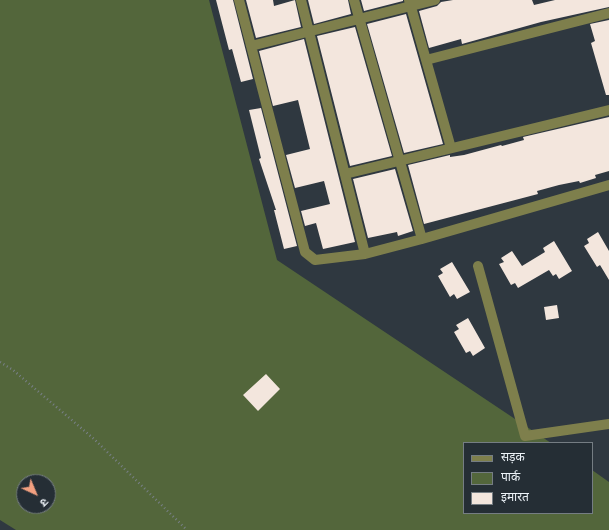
<!DOCTYPE html>
<html>
<head>
<meta charset="utf-8">
<style>
  body { margin:0 }
  #map { position:relative; width:609px; height:530px; overflow:hidden; background:#2f3840; font-family:"Alegreya Sans","Noto Sans Devanagari",sans-serif }
  canvas { display:block }
  .legend { position:absolute; left:463px; top:442px; width:130px; height:72px; box-sizing:border-box; background:#252e35; border:1px solid #757d83; margin:0; padding:5px 7px; list-style:none; font-size:12px; color:#edf3f8 }
  .legend li { display:flex; align-items:center; gap:8px; height:20px }
  .legend b { width:20px; border:1px solid #757d83 }
  .north { position:absolute; left:16px; top:474px; width:40px; height:40px; box-sizing:border-box; background:#252e35; border:1px solid #757d83; border-radius:50%; rotate:136deg; font-size:11px; font-weight:700; line-height:16px; text-align:center; color:#edf3f8 }
  .north::after { content:''; display:block; margin:auto; width:14px; height:18px; background:#f2a080; clip-path:polygon(50% 0,100% 100%,50% 72%,0 100%) }
</style>
</head>
<body>
<div id="map">
<canvas width="609" height="530"></canvas>
<ul class="legend">
<li><b style="height:5px;background:#7e7f4c"></b>सड़क</li>
<li><b style="height:11px;background:#53663b"></b>पार्क</li>
<li><b style="height:11px;background:#f3e6dd"></b>इमारत</li>
</ul>
<div class="north">उ</div>
</div>
<script>
const g = document.querySelector('canvas').getContext('2d');
g.lineJoin = 'round';
function fillPath(path, color) { g.fillStyle = color; g.fill(path, 'evenodd'); }
const poly = rows => new Path2D(rows.map(r => 'M' + r).join(''));
function stroke(path, color, width, dash) { g.strokeStyle = color; g.lineWidth = width; g.lineCap = dash ? 'butt' : 'round'; g.setLineDash(dash || []); g.stroke(path); }
fillPath(poly([
  [0,0,209,0,277,260,551,443,464,443,464,513,592,513,592,470,609,482,609,530,16,530,0,520],
  [24,482,48,482,48,506,24,506]
]), '#53663b');
fillPath(poly([
  [216,0,233,0,253,79,241,82,232,49,229,50],
  [246,0,273,0,274,6,295,0,301,27,256,38],
  [308,0,348,0,351,14,314,24],
  [361,0,403,0,403,1,364,11],
  [453,0,532,0,534,5,555,0,609,0,609,7,541,22,462,44,461,39,429,48,419,11,437,6,441,2],
  [406,14,443,144,404,153,367,24],
  [609,20,609,95,606,95,591,43,595,41,590,24],
  [355,27,392,156,350,166,317,36],
  [304,39,355,242,323,249,316,223,305,226,301,211,330,204,324,181,295,188,286,155,310,149,298,100,273,106,259,51],
  [261,108,297,246,284,249,274,210,276,210,259,159,261,158,249,110],
  [609,117,609,171,595,175,596,178,580,183,579,181,559,185,537,191,538,194,424,224,408,165,450,155,450,157,464,155,501,145,502,146,524,140,523,137],
  [395,169,413,231,398,236,397,232,368,238,353,179],
  [598,232,609,251,609,280,600,265,597,267,584,246,589,243,587,239],
  [554,241,572,271,559,279,556,274,553,276,549,270,518,288,515,283,511,285,499,264,504,262,501,258,512,251,522,266,545,252,543,248],
  [452,262,470,292,457,299,454,294,450,297,438,276,443,273,440,269],
  [557,305,559,318,546,320,544,307],
  [468,318,485,348,473,356,470,351,466,353,454,332,459,329,456,325],
  [266,374,280,389,258,411,243,395]
]), '#f3e6dd');
stroke(poly([
  [0,362,13,370,94,439,187,530]
]), '#798188', 2.5, [1, 3]);
stroke(poly([
  [239,0,305,252,315,260,365,254,422,239,609,185],
  [301,0,365,254],
  [354,0,422,239],
  [409,0,451,148],
  [251,46,435,0],
  [426,60,609,13],
  [345,174,609,110],
  [478,266,525,436,609,424]
]), '#7e7f4c', 10);
</script>
</body>
</html>
